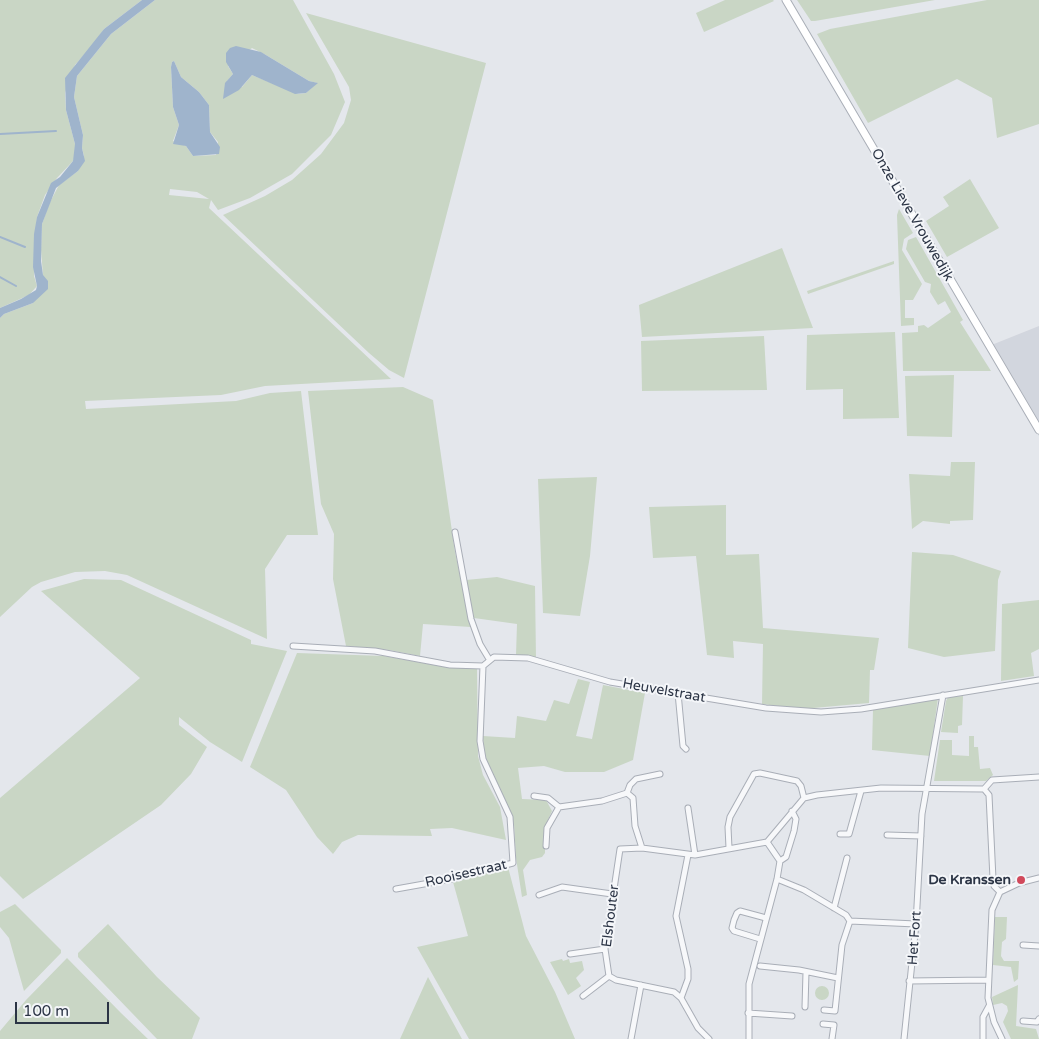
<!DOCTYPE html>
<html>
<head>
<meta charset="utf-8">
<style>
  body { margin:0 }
  #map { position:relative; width:1039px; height:1039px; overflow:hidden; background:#e4e7ec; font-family:"Varela Round",sans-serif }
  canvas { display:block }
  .scale { position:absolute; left:15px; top:1002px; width:94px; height:22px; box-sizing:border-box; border:2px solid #2b3445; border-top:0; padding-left:6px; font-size:15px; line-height:18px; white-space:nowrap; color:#2b3445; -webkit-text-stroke:4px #f4f6f9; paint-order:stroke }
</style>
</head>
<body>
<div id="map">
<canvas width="1039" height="1039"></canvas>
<div class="scale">100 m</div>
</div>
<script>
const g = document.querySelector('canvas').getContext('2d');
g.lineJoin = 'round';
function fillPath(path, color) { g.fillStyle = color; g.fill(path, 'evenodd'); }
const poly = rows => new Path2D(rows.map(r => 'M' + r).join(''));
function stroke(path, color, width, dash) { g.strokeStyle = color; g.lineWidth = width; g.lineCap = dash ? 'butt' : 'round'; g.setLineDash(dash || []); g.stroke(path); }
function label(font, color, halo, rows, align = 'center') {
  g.font = font + ' "Varela Round",sans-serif'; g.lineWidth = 4; g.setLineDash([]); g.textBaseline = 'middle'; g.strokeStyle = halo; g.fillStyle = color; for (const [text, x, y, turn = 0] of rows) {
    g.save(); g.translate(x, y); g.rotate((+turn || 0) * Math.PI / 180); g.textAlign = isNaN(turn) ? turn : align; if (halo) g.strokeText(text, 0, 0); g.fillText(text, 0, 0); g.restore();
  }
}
fillPath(poly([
  [1039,326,1039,436,989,346]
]), '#d2d6de');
fillPath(poly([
  [0,0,142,0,104,29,94,44,75,65,65,93,66,110,75,144,75,156,73,161,57,178,45,195,37,217,34,276,37,286,29,295,0,308],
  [155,0,293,0,334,74,345,102,331,135,292,174,250,198,218,210,211,200,209,208,391,379,265,386,221,395,85,401,86,409,236,401,270,393,301,391,318,535,287,535,265,569,267,639,127,575,105,571,75,572,41,582,32,587,0,617,0,318,4,314,33,303,43,275,41,250,42,224,49,204,59,185,78,171,84,156,82,148,83,135,74,97,77,76,111,34],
  [252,48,266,55,309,81,317,83,306,93,298,94,252,75,242,87,227,81,233,74,228,66],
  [174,61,181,77,199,92,209,105,210,132,218,142,216,155,193,156,186,146,173,141,179,125,173,107,171,67,172,62],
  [170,189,197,192,209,199,169,195],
  [725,0,773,0,774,1,704,32,696,13],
  [797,0,935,0,815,21,811,21],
  [987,0,1039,0,1039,124,997,138,992,98,957,79,868,123,817,34,830,29],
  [306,13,486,63,404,378,389,370,369,353,223,215,265,196,292,180,321,154,344,123,351,100,349,87],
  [970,179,999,228,947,257,926,221,949,206,943,197],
  [899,209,913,233,904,239,902,250,922,284,913,300,905,300,905,318,914,318,914,325,901,326,897,215],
  [916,237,963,320,960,322,991,371,903,371,902,333,918,332,918,326,924,325,928,328,951,312,945,301,938,305,930,292,931,284,925,282,906,249,908,240],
  [782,248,813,328,642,337,639,305],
  [894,261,894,264,808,294,807,291],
  [895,332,899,418,843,419,843,389,806,390,807,335],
  [764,336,767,390,642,391,641,341],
  [954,375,952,437,907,436,905,376],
  [403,387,433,400,455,552,471,627,423,624,420,656,389,650,346,646,333,579,334,534,321,504,308,391],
  [951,462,975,462,973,520,950,521,950,524,923,521,912,529,909,474,950,476],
  [597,477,590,556,580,616,543,613,538,479],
  [726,505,726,555,759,554,763,628,879,638,874,670,870,670,869,703,802,709,762,704,763,644,733,641,734,658,707,655,696,556,653,558,649,507],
  [912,552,953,555,1001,571,998,580,995,651,944,657,908,648],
  [497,577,535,586,536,659,516,655,517,624,474,618,466,580],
  [84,579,121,580,251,640,251,644,287,651,242,762,210,742,179,717,179,725,207,747,191,774,161,805,23,899,0,876,0,798,140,678,41,591],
  [1039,600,1039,649,1031,653,1034,676,1001,681,1002,604],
  [297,653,384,656,446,667,477,669,478,756,483,775,500,807,506,840,452,828,430,829,432,836,358,835,342,842,333,854,317,837,286,790,250,767],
  [578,679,590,682,576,736,592,739,603,685,645,693,633,760,604,772,565,772,544,766,518,768,522,799,546,800,552,811,545,827,545,853,542,857,530,860,523,870,527,895,522,897,516,858,514,824,507,805,489,771,484,757,483,736,515,738,517,716,546,721,554,700,569,704],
  [963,696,962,725,958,726,958,733,941,732,946,701,948,697],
  [938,698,930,756,872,750,873,709],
  [969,736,974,736,974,747,978,747,980,769,990,768,993,775,986,781,934,781,940,740,952,740,952,755,969,756],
  [508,867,526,936,555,992,575,1039,469,1039,417,947,468,936,453,882],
  [15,904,61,950,61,953,24,991,9,938,0,927,0,912],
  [995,917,1007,917,1006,939,1002,942,1001,956,1004,961,1019,961,1018,979,1014,982,1011,967,993,965],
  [108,924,157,977,200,1018,192,1039,157,1039,78,957,78,953],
  [67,958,121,1013,148,1039,0,1039,0,1031,26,1000],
  [562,959,563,961,569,959,570,963,582,961,584,970,576,978,581,986,568,995,550,962],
  [428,977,462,1039,400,1039],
  [1018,985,1016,1026,1036,1029,1039,1039,1011,1039,1003,1022,1008,1011,1007,1006,1002,1003,993,1005,992,997],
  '815 993a7 7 0 1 1 14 0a7 7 0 1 1-14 0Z'
]), '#c9d6c5');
fillPath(poly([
  [142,0,155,0,111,34,77,76,74,97,83,135,82,148,85,161,78,171,56,188,42,224,41,261,43,275,48,281,48,289,33,303,4,314,0,318,0,308,21,299,36,290,37,286,33,267,34,234,37,217,51,183,60,177,73,161,75,144,66,110,65,78,104,29],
  [236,46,261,52,309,81,318,83,306,93,295,94,252,75,239,90,223,99,225,83,233,74,226,62,226,53,230,48],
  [174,61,181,77,199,92,209,105,210,132,220,147,219,154,193,156,186,146,173,144,179,125,173,107,171,67,172,62]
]), '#9fb4cc');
stroke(poly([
  [0,134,56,131],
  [0,237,25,247],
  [0,277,16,286]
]), '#9fb4cc', 2);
const minor = poly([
  [455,532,471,619,480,644,489,659],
  [293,646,375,651,450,665,483,666],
  [483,666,494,657,528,658,610,682,766,708,821,712,861,709,1039,680],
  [678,693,683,746,686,749],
  [984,789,992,780,1039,777],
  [627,793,630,785,636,779,660,774],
  [534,796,548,798,559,807],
  [688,808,695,855],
  [840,834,849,834,861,791],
  [887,835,921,836],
  [767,842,780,861],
  [546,846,547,828,559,807,602,801,627,793,633,798,635,826,642,848],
  [729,848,728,827,730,817,754,774,760,773,797,781,801,786,804,798],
  [777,879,804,890,846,915,850,921,916,924],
  [396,889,452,879,513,863,510,817,483,759,480,741,483,666],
  [539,895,562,887,612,894],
  [834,908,847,858],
  [760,939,734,931,732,928,734,920,737,913,740,911,766,918],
  [1023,945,1039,946],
  [570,954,605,949],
  [760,966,799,970,838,978],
  [909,981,988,980],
  [583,996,609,976],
  [681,998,688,979,688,969,676,916,688,855],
  [805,1007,806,972],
  [824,1010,835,1011,842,945,850,921],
  [748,1013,792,1016],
  [1023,1021,1037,1022,1039,1019],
  [823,1024,834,1025,832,1039],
  [631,1039,641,985],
  [709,1039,698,1028,681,998,674,992,616,980,609,976,605,949,620,849,642,848,695,855,767,842,804,798,817,795,881,788,984,789,989,795,993,879,994,886,1000,892],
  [749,1039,749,984,777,879,780,861,786,857,794,831,796,819,792,811],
  [904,1039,916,924,922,814,943,695],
  [983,1039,983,1017,989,1006],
  [1002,1039,994,1022,988,998,992,910,1000,892,1019,883,1039,878]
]);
const secondary = poly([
  [786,0,1039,430]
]);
stroke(minor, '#a9aeb7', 7);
stroke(secondary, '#a9aeb7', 9);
stroke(minor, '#f7f8fa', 5);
stroke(secondary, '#fff', 7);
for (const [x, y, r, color] of [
  [1021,880,5,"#d1495b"]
]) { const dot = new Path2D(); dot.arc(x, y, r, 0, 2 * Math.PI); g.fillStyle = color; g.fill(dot); stroke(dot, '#f4f6f9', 2); }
label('14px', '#2b3445', '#f4f6f9', [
  ["Onze Lieve Vrouwedijk",912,215,60],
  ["Heuvelstraat",664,691,10],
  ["Rooisestraat",466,874,-13],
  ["Elshouter",611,916,-83],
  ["Het Fort",915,938,-86]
]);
label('bold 14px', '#2b3445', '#f4f6f9', [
  ["De Kranssen",1011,880]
], 'right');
</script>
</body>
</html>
